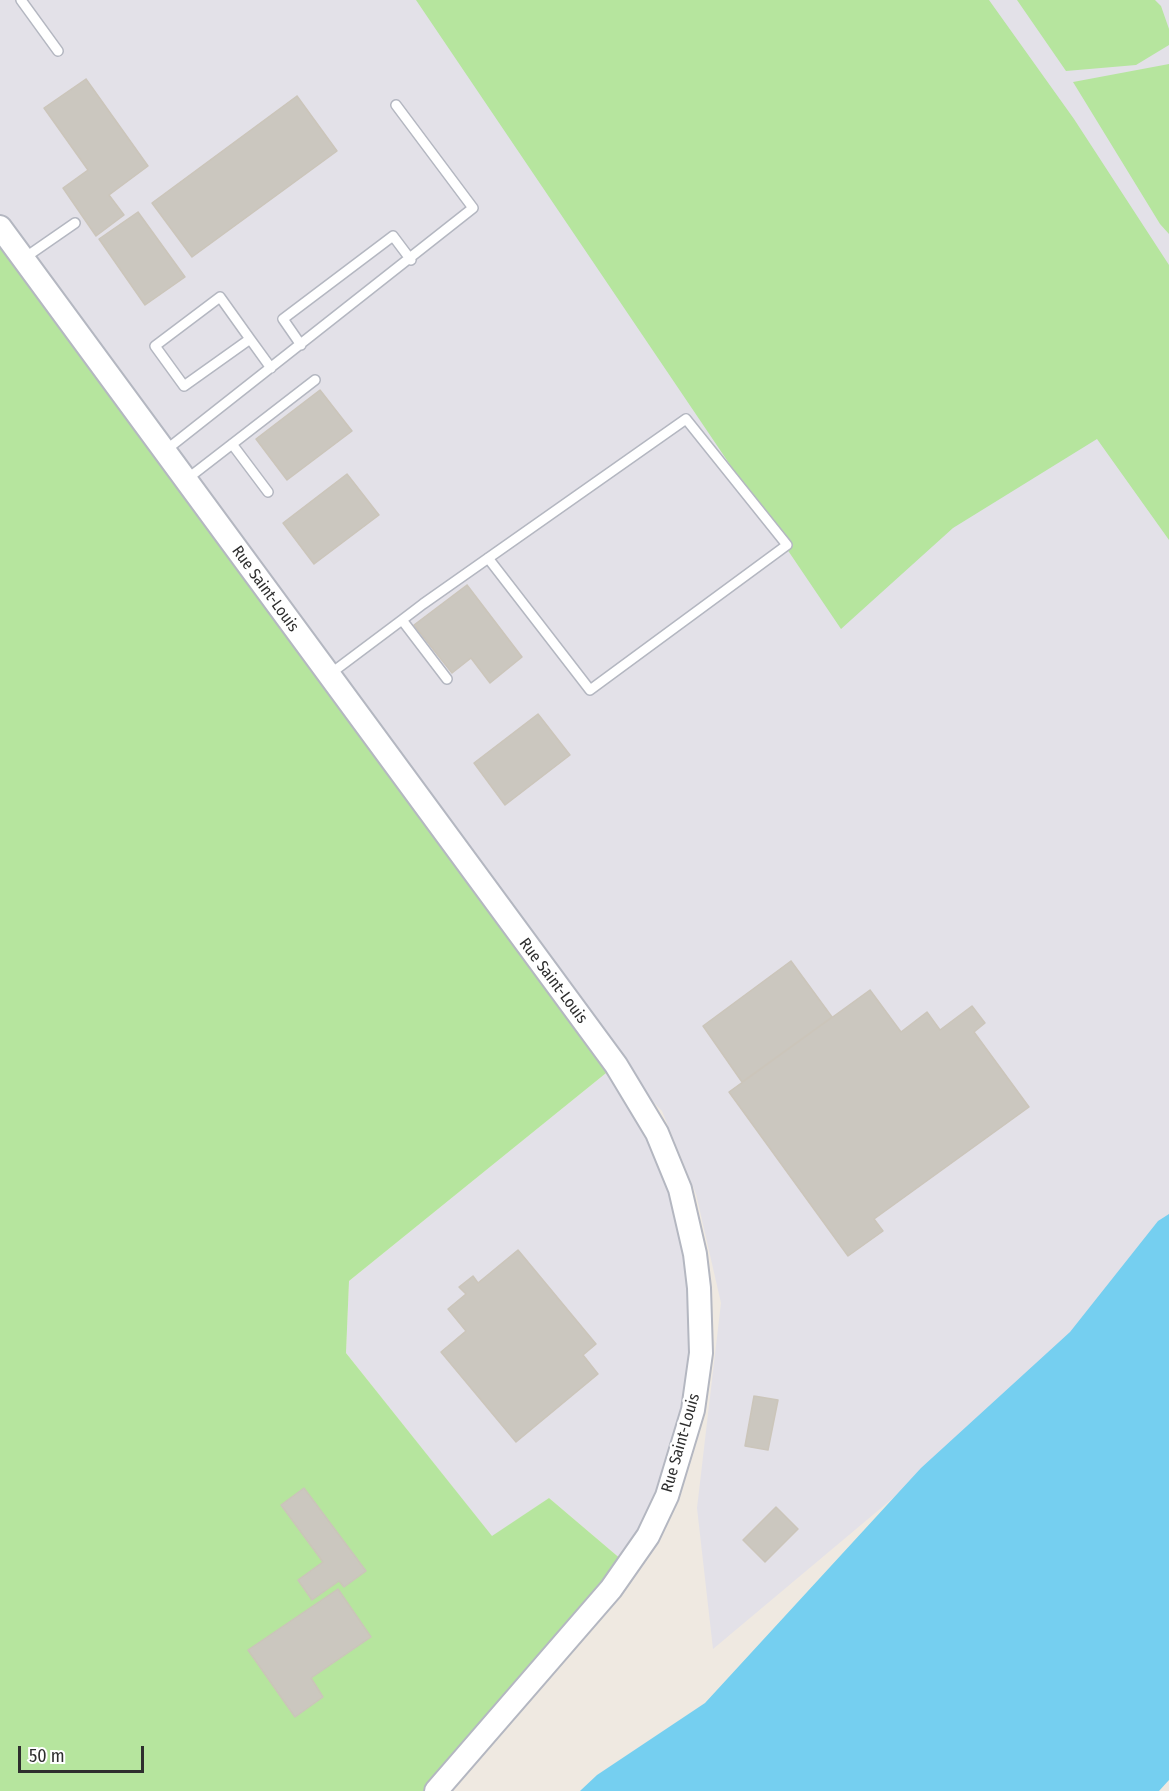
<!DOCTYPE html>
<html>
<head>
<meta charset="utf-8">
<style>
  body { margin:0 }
  #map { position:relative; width:1169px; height:1791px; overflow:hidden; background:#efe9e1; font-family:"Fira Sans Condensed",sans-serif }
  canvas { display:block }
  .scale { position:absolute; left:18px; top:1746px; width:126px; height:27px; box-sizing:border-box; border:3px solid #2e2e2e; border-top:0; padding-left:8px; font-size:18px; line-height:21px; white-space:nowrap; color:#2e2e2e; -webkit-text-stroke:4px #fff; paint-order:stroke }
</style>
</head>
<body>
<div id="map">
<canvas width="1169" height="1791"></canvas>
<div class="scale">50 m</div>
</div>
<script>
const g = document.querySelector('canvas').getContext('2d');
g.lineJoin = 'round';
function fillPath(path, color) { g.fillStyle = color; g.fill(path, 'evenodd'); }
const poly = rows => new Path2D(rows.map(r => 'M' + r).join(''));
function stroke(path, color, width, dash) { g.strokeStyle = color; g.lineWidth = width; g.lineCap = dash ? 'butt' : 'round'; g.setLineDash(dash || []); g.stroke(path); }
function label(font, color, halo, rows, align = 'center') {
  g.font = font + ' "Fira Sans Condensed",sans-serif'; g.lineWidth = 5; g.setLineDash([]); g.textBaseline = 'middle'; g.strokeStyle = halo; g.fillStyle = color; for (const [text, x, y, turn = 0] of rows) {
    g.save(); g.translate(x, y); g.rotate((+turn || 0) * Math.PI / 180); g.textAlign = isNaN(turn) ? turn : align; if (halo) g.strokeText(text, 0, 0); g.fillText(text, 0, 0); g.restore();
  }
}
fillPath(poly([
  [0,0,1169,0,1169,1279,930,1467,713,1649,697,1508,721,1303,696,1194,662,1111,619,1068,688,1221,693,1411,629,1566,549,1498,492,1537,346,1353,349,1281,616,1065,0,227]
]), '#e3e1e8');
fillPath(poly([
  [416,0,989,0,1074,119,1169,265,1169,540,1097,439,953,528,841,629],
  [1017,0,1155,0,1161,6,1169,29,1169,45,1136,65,1066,71],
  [1169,64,1169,234,1160,224,1073,82],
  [0,227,616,1065,349,1281,346,1353,492,1536,549,1498,629,1566,436,1791,0,1791]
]), '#b6e59e');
fillPath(poly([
  [1169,1214,1169,1780,1159,1791,580,1791,597,1775,705,1703,921,1468,1070,1332,1158,1221]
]), '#75cff0');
const building = poly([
  [86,79,148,166,109,195,124,215,96,236,63,188,88,170,44,108,86,79],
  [297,96,337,151,192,257,152,203,297,96],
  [138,212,185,277,145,305,99,239,138,212],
  [320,390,352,431,287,480,256,439,320,390],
  [347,474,379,515,314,564,283,523,347,474],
  [467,585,522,657,490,683,471,658,452,673,414,625,467,585],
  [538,714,570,755,505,805,474,763,538,714],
  [791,961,832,1017,742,1082,703,1026,791,961],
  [870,990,901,1032,927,1012,940,1030,972,1006,985,1023,974,1032,1029,1107,874,1219,883,1231,848,1256,729,1092,870,990],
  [518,1250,596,1344,583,1355,598,1374,516,1442,441,1352,466,1331,448,1309,466,1294,459,1287,473,1276,478,1283,518,1250],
  [754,1396,778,1400,768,1450,745,1446,754,1396],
  [304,1488,366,1571,344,1587,339,1581,312,1600,298,1580,323,1562,281,1505,304,1488],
  [776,1507,798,1529,765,1562,743,1540,776,1507],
  [338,1589,371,1637,311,1678,323,1697,295,1717,248,1650,338,1589]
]);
fillPath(building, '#cbc7bf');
stroke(building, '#cbc5ba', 1.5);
const service = poly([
  [21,0,58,51],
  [23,259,75,223],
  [250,339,184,386,155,346,220,297,250,339,271,368],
  [301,345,283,319,393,236,411,260],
  [232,444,268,492],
  [166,450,473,208,396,105],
  [187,479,315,380],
  [402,620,423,604,686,419,787,545,590,690,488,558],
  [330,674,402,620,447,679]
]);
const tertiary = poly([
  [0,227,616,1065,657,1133,680,1189,695,1254,699,1288,701,1353,693,1410,667,1496,648,1536,611,1589,436,1791]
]);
stroke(service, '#b4b7c1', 12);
stroke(tertiary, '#b4b7c1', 26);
stroke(service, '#fff', 9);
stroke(tertiary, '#fff', 22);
label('16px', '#2e2e2e', '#fff', [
  ["Rue Saint-Louis",265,589,54],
  ["Rue Saint-Louis",553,981,53],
  ["Rue Saint-Louis",681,1443,-74]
]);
</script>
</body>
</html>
